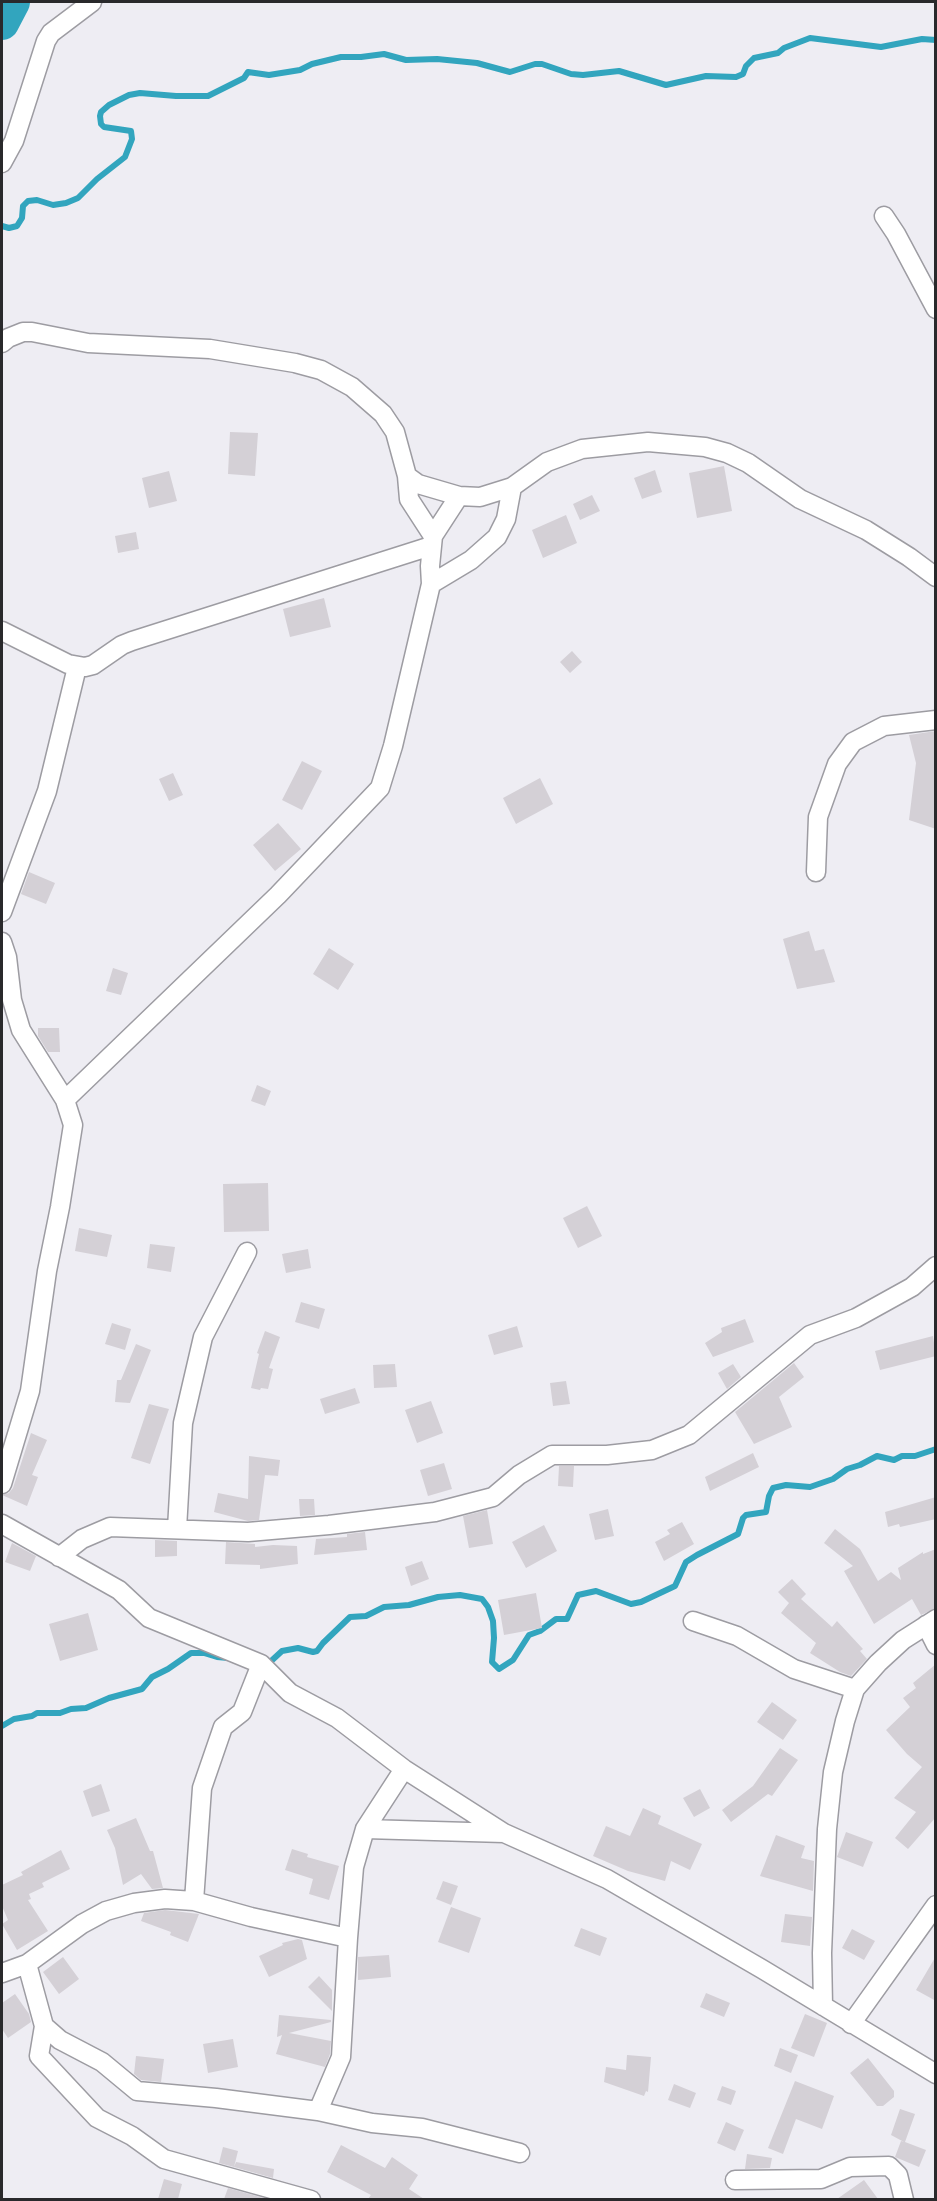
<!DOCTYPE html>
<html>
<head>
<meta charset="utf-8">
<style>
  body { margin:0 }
  #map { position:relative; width:937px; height:2201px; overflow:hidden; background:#eeedf3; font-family:"Golos Text",sans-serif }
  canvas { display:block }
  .frame { position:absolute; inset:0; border:3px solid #29292b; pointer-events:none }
</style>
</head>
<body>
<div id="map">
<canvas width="937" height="2201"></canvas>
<div class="frame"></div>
</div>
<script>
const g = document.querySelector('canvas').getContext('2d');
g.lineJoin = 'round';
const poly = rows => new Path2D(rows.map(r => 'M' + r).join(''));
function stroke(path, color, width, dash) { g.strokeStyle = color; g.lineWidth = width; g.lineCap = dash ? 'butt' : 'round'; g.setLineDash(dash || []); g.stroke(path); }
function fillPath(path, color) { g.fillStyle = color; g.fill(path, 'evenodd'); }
stroke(poly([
  [2,226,9,228,17,226,22,218,23,206,28,201,37,200,53,205,66,203,78,198,97,179,125,157,132,139,131,131,104,127,101,124,100,116,101,112,109,105,129,95,140,93,176,96,208,96,244,78,248,72,269,75,300,70,312,64,341,57,361,57,384,54,406,60,437,59,477,63,510,72,535,64,542,64,571,74,583,75,619,71,666,85,706,76,736,77,743,74,746,66,754,58,778,53,784,48,810,38,881,47,922,39,936,40],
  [264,1663,269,1663,282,1651,298,1648,313,1652,317,1651,323,1643,350,1617,366,1616,384,1607,409,1605,438,1597,460,1595,482,1599,488,1607,493,1621,494,1638,492,1662,499,1669,513,1660,529,1635,540,1631,556,1619,567,1619,578,1595,596,1591,631,1604,641,1602,675,1586,686,1562,697,1555,738,1534,743,1518,746,1515,766,1512,769,1496,773,1488,786,1485,810,1487,833,1479,847,1469,860,1465,877,1456,894,1460,902,1456,915,1456,936,1449],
  [2,1726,14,1719,32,1716,37,1713,60,1713,71,1709,86,1708,109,1698,142,1689,152,1677,168,1669,191,1653,204,1653,217,1657,228,1658]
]), '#32a5be', 6);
stroke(poly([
  [2,23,13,2]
]), '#32a5be', 34);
fillPath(poly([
  [230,432,258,433,255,476,228,474],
  [724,466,732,511,697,518,689,473],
  [655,470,662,492,642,499,634,478],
  [169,471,177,501,149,508,142,478],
  [592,495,600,511,580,520,573,504],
  [566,515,577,543,543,558,532,530],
  [136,532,139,549,118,553,115,536],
  [324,598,331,627,290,637,283,609],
  [572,651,582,662,570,673,560,662],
  [936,731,936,829,909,820,916,763,909,735],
  [302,761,322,771,302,810,282,800],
  [173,773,183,795,169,801,159,779],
  [540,778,553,804,516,824,503,798],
  [278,823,301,849,275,871,253,845],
  [29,872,55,883,46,904,21,894],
  [809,931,815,951,824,949,835,982,797,989,783,939],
  [329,948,354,964,338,990,313,974],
  [113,968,128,973,121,995,106,991],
  [38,1028,59,1028,60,1052,48,1052,38,1036],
  [257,1085,271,1091,265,1106,251,1101],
  [268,1183,269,1231,224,1232,223,1184],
  [587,1206,602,1236,578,1248,563,1218],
  [79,1228,112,1235,107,1257,75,1251],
  [150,1244,175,1247,171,1272,147,1268],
  [308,1249,311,1268,286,1273,282,1254],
  [301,1302,325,1309,319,1329,295,1322],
  [745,1319,754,1342,713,1357,705,1343,722,1332,721,1328],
  [112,1323,131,1329,125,1350,105,1344],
  [517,1326,523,1347,494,1355,488,1335],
  [265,1331,280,1337,269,1368,273,1369,268,1389,261,1388,260,1390,251,1388,259,1354,257,1353],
  [933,1336,936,1356,880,1370,875,1351],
  [136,1344,151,1350,130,1403,115,1402,117,1380,121,1380],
  [794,1363,804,1377,779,1397,792,1427,754,1444,735,1412],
  [395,1364,397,1387,374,1388,373,1365],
  [733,1364,741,1377,727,1389,718,1373],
  [566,1381,570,1404,553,1406,550,1383],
  [355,1388,360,1403,325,1414,320,1399],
  [431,1401,443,1433,417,1443,405,1410],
  [149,1404,169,1409,150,1464,131,1458],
  [31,1433,47,1440,32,1475,38,1477,27,1506,2,1495,9,1493,13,1488],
  [753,1453,759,1467,710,1491,705,1477],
  [249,1456,280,1460,278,1476,265,1475,259,1520,248,1521,214,1512,218,1493,248,1499],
  [444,1463,452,1489,428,1496,420,1470],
  [559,1466,574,1466,573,1487,558,1486],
  [936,1497,936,1519,900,1527,899,1524,888,1527,885,1512],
  [299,1499,314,1499,315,1515,300,1516],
  [608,1509,614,1536,595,1540,589,1514],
  [487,1510,493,1544,469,1548,463,1516],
  [682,1522,694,1544,664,1561,655,1542,670,1534,667,1530],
  [544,1525,557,1551,526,1568,512,1542],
  [835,1529,860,1549,878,1581,891,1572,901,1580,898,1568,923,1552,923,1554,936,1549,936,1608,921,1615,912,1599,874,1624,844,1571,853,1566,824,1543],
  [365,1532,367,1550,314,1555,316,1539,347,1537,347,1534],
  [155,1540,177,1541,177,1556,155,1557],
  [226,1542,255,1544,255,1547,273,1545,297,1546,298,1564,260,1569,260,1565,225,1564],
  [12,1543,36,1556,30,1571,5,1562],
  [422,1561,429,1579,411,1586,405,1567],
  [792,1579,806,1594,801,1599,832,1627,837,1621,863,1649,860,1651,867,1659,851,1676,840,1672,810,1653,816,1643,781,1613,789,1603,778,1592],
  [536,1593,542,1628,504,1635,498,1600],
  [88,1613,98,1650,60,1661,49,1624],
  [936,1664,936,1817,908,1849,895,1838,916,1812,894,1798,922,1767,907,1754,886,1730,910,1707,903,1698,916,1688,913,1683],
  [772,1702,797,1720,783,1740,757,1722],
  [780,1748,798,1760,772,1796,768,1794,731,1822,722,1810,753,1786],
  [101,1784,110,1811,92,1817,83,1791],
  [700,1789,710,1808,694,1817,683,1798],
  [643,1808,661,1816,658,1824,702,1844,690,1870,671,1861,665,1881,628,1871,593,1856,606,1826,630,1836],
  [136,1818,150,1851,153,1851,163,1888,152,1889,141,1874,123,1885,115,1848,107,1830],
  [846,1832,873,1842,863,1867,837,1857],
  [776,1835,805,1846,801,1858,814,1861,813,1891,760,1876],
  [292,1849,308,1854,307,1857,339,1866,329,1900,309,1894,313,1879,285,1870],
  [61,1850,70,1869,42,1883,44,1887,29,1894,31,1899,28,1900,48,1931,17,1950,2,1924,8,1920,2,1906,2,1885,23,1875,21,1872],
  [443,1881,458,1886,451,1905,436,1899],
  [451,1907,481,1918,469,1953,438,1942],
  [165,1910,199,1914,188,1942,170,1935,171,1932,141,1921,144,1913],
  [785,1914,812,1917,810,1946,781,1942],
  [581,1928,607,1938,600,1956,574,1946],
  [852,1929,875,1941,864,1960,842,1948],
  [298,1939,302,1940,307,1959,269,1977,259,1956,283,1945,282,1943],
  [389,1955,391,1977,358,1980,358,1957],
  [936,1956,936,2001,916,1990],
  [63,1957,79,1979,59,1994,43,1972],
  [319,1976,332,1990,332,2011,308,1987],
  [706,1993,730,2003,724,2017,700,2007],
  [15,1994,29,2014,31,2022,8,2038,2,2029,2,2003],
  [805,2014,827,2023,814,2057,791,2048],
  [279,2015,331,2020,331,2022,289,2033,331,2041,330,2054,325,2067,276,2054,282,2035,277,2037],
  [233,2039,238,2067,208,2073,203,2044],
  [780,2048,798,2055,791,2073,774,2066],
  [627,2055,651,2057,648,2092,646,2091,644,2096,604,2082,606,2067,626,2070],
  [136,2056,164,2059,161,2082,141,2080,134,2074],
  [868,2058,894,2091,894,2097,883,2106,877,2106,850,2073],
  [795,2081,834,2096,822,2129,796,2119,783,2154,768,2148],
  [674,2084,696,2093,690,2108,668,2100],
  [722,2086,736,2091,731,2105,717,2100],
  [900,2109,915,2114,905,2142,926,2150,919,2167,895,2157,901,2141,904,2142,891,2135],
  [726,2122,744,2130,735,2151,717,2143],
  [341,2145,385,2168,392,2157,418,2175,409,2189,424,2199,368,2199,371,2195,327,2172],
  [223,2147,238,2151,234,2167,219,2163],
  [747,2154,772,2158,770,2168,745,2169],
  [236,2162,274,2169,273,2178,234,2167],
  [164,2179,182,2184,178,2199,158,2199],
  [864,2180,878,2199,837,2199],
  [228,2188,267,2199,224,2199]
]), '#d4d0d6');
const minor = poly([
  [2,163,14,141,46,41,51,33,92,2],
  [884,216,896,234,936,309],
  [2,343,8,338,23,332,32,332,88,343,210,349,295,363,321,370,352,387,383,414,395,432,407,476,418,484,459,496,480,497,512,487,547,462,582,449,648,442,705,447,727,453,748,463,800,499,866,530,909,557,936,577],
  [407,476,409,499,433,536],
  [431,584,471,560,497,537,506,519,512,487],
  [2,631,68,664,85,667,93,665,122,645,132,641,431,546],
  [816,872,818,817,837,764,853,742,884,726,936,720],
  [2,912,47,791,77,667],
  [2,942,7,957,12,1000,21,1030,65,1100,73,1125,60,1207,47,1271,30,1391,2,1484],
  [65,1100,278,895,380,788,393,746,431,584,430,566,433,536,459,496],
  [2,1524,119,1590,149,1618,261,1664,290,1693,337,1718,404,1769,504,1833,607,1879,762,1969,936,2074],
  [177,1529,183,1423,203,1337,247,1252],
  [59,1557,82,1539,110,1527,248,1532,329,1525,435,1512,493,1497,519,1475,552,1455,607,1455,652,1450,689,1435,810,1335,856,1318,912,1287,936,1266],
  [693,1621,737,1636,794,1669,855,1689],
  [926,1625,936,1645],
  [365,1829,504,1833],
  [194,1901,202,1788,223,1727,242,1712,261,1664],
  [27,1964,44,2026,39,2056,97,2118,132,2136,164,2159,311,2200],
  [2,1973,27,1964,82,1924,106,1911,134,1903,165,1899,194,1901,251,1917,348,1938],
  [823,2006,822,1953,827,1829,833,1772,845,1721,855,1689,878,1663,903,1640,936,1619],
  [851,2024,936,1905],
  [44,2026,60,2040,102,2062,137,2091,216,2098,318,2111,372,2123,422,2128,520,2153],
  [318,2111,341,2057,348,1938,354,1867,365,1829,404,1769],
  [735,2180,821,2179,850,2167,889,2166,898,2175,904,2200]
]);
stroke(minor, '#9d9ca2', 21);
stroke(minor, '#fff', 18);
</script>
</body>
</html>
